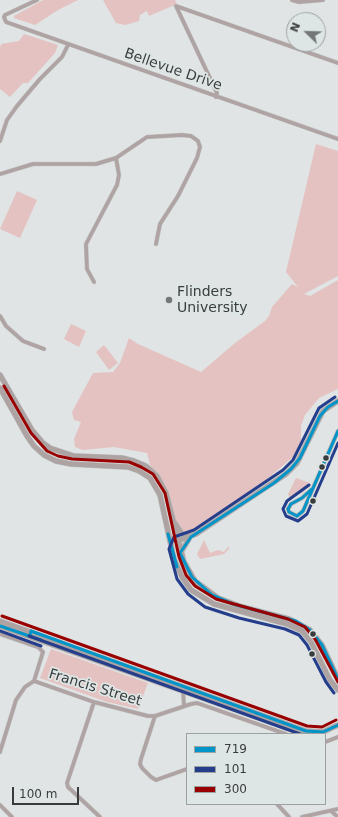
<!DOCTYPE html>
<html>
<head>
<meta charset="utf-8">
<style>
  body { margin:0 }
  #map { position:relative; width:338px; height:817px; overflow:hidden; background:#e0e4e4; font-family:"DejaVu Sans",sans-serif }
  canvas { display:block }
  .legend { position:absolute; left:186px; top:733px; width:140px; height:72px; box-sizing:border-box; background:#dee6e5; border:1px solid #9ca2a1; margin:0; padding:5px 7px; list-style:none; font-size:12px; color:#393c3c }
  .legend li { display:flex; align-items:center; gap:8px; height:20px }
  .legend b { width:20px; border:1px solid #9ca2a1 }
  .north { position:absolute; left:286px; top:12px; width:40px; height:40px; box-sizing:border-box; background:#dee6e5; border:1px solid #9ca2a1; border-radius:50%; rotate:293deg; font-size:11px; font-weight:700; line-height:16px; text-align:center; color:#393c3c }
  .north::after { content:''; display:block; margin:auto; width:14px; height:18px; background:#737777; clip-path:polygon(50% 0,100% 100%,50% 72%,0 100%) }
  .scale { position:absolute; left:12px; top:787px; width:67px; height:18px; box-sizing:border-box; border:2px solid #393c3c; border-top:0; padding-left:5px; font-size:12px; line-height:14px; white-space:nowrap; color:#393c3c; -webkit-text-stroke:3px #dee6e5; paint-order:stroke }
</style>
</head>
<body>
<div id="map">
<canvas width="338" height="817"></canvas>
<ul class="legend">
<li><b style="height:5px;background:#0095c8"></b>719</li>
<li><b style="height:5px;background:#243e8c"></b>101</li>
<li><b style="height:5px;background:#900"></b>300</li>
</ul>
<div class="north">N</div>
<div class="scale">100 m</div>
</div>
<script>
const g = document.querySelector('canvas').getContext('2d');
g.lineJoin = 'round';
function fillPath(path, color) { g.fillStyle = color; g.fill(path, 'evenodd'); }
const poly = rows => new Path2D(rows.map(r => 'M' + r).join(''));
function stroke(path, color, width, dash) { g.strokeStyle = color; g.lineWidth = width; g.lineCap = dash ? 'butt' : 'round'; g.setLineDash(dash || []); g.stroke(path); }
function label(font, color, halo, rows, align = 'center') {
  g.font = font + ' "DejaVu Sans",sans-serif'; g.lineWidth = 3.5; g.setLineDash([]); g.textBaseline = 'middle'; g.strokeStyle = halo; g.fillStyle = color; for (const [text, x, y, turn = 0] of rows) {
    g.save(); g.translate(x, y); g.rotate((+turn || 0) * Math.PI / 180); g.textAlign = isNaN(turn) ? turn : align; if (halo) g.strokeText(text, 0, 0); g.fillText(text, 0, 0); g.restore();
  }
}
fillPath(poly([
  [43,0,78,0,58,10,35,25,14,18,14,16],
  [103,0,175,0,177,4,149,16,147,11,140,15,139,21,125,25,116,23],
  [24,34,58,45,55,53,28,83,23,83,10,97,0,89,0,48,1,44,19,41],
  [316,144,338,151,338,276,304,294,310,296,338,280,338,389,319,398,305,415,301,426,301,442,293,457,221,518,195,531,184,532,173,520,166,493,152,472,147,453,114,447,83,450,75,447,74,439,81,422,74,420,72,412,93,373,113,372,120,363,129,338,138,344,201,372,235,343,265,321,269,316,272,307,292,284,298,287,286,272],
  [17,191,37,200,20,238,0,229],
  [71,324,86,331,79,347,64,339],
  [104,345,118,363,109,370,96,352],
  [296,478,310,483,304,492,290,499,288,494],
  [204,540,210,553,218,550,224,552,229,546,229,549,224,554,200,559,197,554],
  [51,649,148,683,138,709,107,702,40,678]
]), '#e4c2c1');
const street = poly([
  [37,0,5,15,4,17,6,22,338,139],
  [292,0,299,2,323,0],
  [176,6,338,63],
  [176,6,217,93,216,97],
  [0,141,7,120,17,106,40,79,62,57,68,45],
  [0,174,33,164,96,164,116,158,147,137,182,135,191,136,198,141,200,147,197,158,178,196,160,224,156,244],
  [94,282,87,269,86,244,117,185,119,175,116,158],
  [0,316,6,326,23,341,44,349],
  [312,489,302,498,291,504,288,509,289,512,297,516,303,511,338,431],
  [0,634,38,647,43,652,34,681,25,687,16,700,0,752],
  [34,681,94,702,148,716,155,716,191,704,197,703,286,734],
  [183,691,184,706],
  [94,702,67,783,68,787,100,817],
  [155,716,141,759,140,764,142,768,151,777,156,780,187,769],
  [325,742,338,737],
  [277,804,289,817],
  [0,805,12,817],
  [331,811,338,817],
  [302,817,338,809]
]);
const secondary = poly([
  [0,375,32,430,43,443,50,448,74,456,122,458,134,461,146,466,157,476,166,493,184,562,195,581,218,598,242,607,289,619,310,630,322,645,338,679],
  [0,388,27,436,34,446,44,455,56,461,71,464,128,467,139,471,150,478,160,495,174,559,182,577,191,590,214,604,287,624,302,631,311,642,330,680,338,690],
  [174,522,182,534,190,536],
  [174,539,177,541,196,534,286,474,297,463,323,411,338,401],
  [181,552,190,537],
  [0,621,306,731,323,732,338,725],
  [0,626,301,733]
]);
stroke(street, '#bfc2c2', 4.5);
stroke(secondary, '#bfc2c2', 6);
stroke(street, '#b0a3a3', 3.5);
stroke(secondary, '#ada3a3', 5);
stroke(poly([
  [338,401,328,407,320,416,300,458,291,469,274,483,191,537,180,553,192,577,212,595,233,604,296,621,310,630,322,645,338,679],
  [312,489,302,498,291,504,288,509,289,512,297,516,303,511,338,431],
  [168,534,177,567],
  [0,626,41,640],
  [30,636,31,631,306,731,323,732,338,725]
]), '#0095c8', 3);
stroke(poly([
  [309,485,287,501,283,509,286,516,298,521,307,514,338,443],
  [0,631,41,646],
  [29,636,300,734],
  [334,693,326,682,307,645,299,635,285,629,239,618,205,607,188,594,177,579,169,549,174,537,194,530,283,470,293,460,319,408,335,397]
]), '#243e8c', 3);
stroke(poly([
  [4,386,31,433,47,451,58,456,72,459,129,462,141,467,153,474,165,493,179,557,186,575,195,586,216,599,288,619,305,627,315,639,338,682],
  [2,616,307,726,322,727,336,720]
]), '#900', 3);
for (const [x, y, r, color] of [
  [169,300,4,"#737777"],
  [326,458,3.5,"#393c3c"],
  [322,467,3.5,"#393c3c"],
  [313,501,3.5,"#393c3c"],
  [313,634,3.5,"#393c3c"],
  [312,654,3.5,"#393c3c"]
]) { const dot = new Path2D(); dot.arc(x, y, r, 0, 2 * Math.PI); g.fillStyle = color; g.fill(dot); stroke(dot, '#dee6e5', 1.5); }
label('14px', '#393c3c', '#dee6e5', [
  ["Bellevue Drive",173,70,19],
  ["Francis Street",95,688,17]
]);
label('14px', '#393c3c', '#dee6e5', [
  ["Flinders",177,292],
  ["University",177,308]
], 'left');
</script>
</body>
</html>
